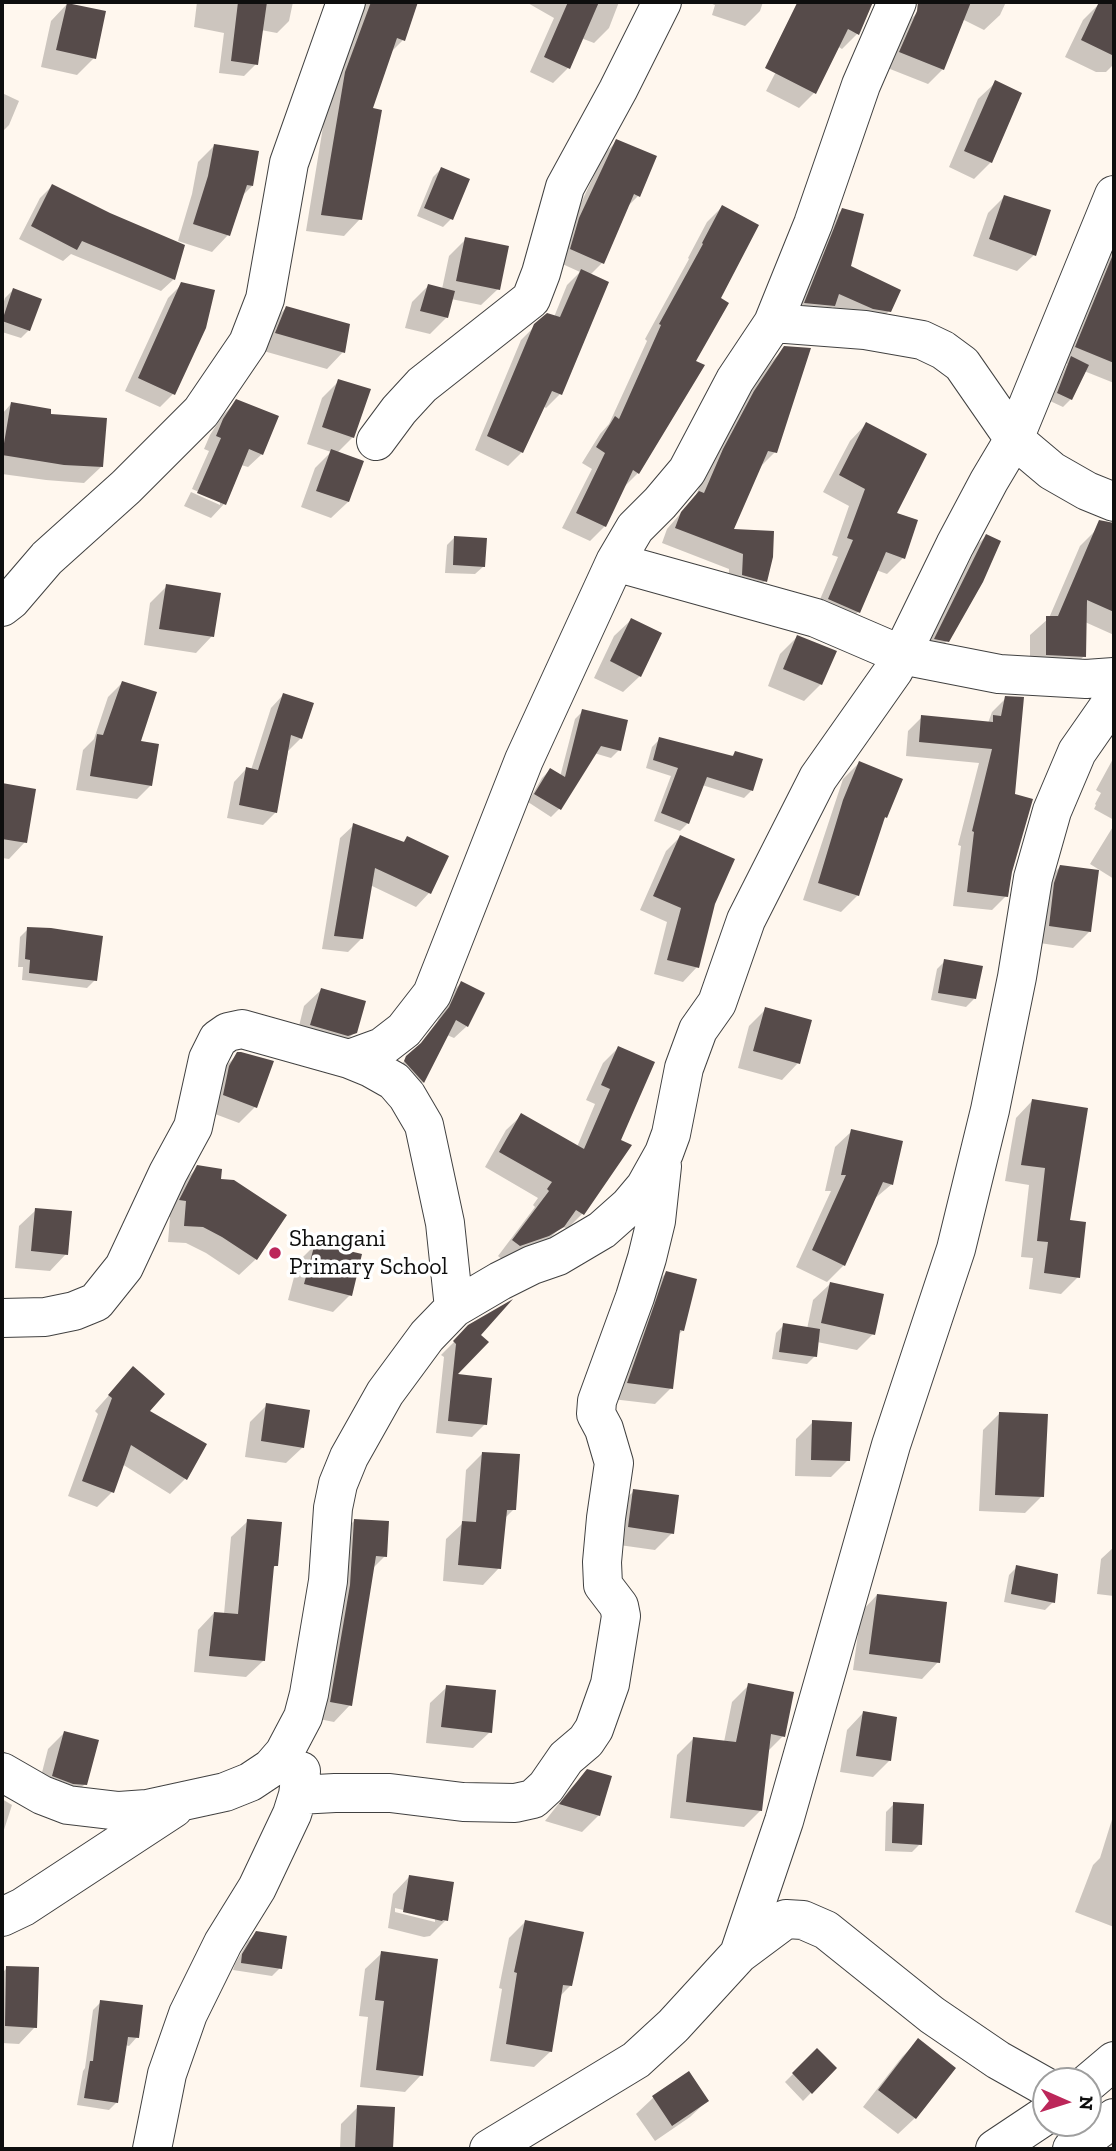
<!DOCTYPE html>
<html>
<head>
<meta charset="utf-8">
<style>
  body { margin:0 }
  #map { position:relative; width:1116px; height:2151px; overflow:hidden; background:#fff7ee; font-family:"Zilla Slab",serif }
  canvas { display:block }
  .frame { position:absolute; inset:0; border:4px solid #0e0e0e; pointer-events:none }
  .north { position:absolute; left:1032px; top:2067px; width:70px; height:70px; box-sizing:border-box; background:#fff; border:2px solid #9f9f9f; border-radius:50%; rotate:93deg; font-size:19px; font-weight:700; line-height:28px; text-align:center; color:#0e0e0e }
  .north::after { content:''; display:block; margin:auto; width:24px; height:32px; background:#bc275a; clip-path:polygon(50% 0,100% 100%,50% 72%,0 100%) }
</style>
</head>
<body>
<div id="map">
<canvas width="1116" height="2151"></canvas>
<div class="frame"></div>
<div class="north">N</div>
</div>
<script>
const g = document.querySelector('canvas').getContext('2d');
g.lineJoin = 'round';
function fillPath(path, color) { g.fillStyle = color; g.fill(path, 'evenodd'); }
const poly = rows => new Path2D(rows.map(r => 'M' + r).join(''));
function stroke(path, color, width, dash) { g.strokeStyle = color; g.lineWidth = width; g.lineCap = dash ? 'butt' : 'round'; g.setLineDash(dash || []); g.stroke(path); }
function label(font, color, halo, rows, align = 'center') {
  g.font = font + ' "Zilla Slab",serif'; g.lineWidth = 7; g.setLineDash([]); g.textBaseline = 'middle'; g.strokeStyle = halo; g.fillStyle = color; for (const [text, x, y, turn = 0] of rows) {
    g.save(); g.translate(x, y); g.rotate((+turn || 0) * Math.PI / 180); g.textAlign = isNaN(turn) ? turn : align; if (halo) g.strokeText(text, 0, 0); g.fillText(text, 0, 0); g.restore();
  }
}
fillPath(poly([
  [197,2,293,2,289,21,277,33,261,30,256,64,244,76,219,73,224,33,194,27],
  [363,2,416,2,403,40,390,53,371,110,360,219,344,236,306,231,329,90],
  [526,2,619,2,609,28,594,43,581,38,568,68,553,83,530,72,554,18],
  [707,2,763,2,760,11,745,26,712,15,715,5],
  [812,2,871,2,857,34,842,49,837,46,814,93,799,108,766,91],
  [931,2,1006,2,1000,15,984,30,962,19,943,69,928,84,885,67,902,28,918,12,924,16],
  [1100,3,1114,10,1114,64,1106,72,1096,72,1065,57,1083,20],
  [67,4,94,58,77,75,41,67,51,21],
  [995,83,991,162,974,179,949,167,978,99],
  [2,93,19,101,9,125,2,132],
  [617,141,638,196,626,208,602,263,590,275,560,394,546,408,543,406,522,452,508,466,475,450,521,340,536,325,554,317,567,285,580,272,558,262,567,233,604,154],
  [214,146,252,186,242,196,228,235,212,252,178,241,192,194,198,162],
  [441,169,451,219,443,227,417,216,433,177],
  [52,186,174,279,161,291,71,254,63,261,19,239,40,198],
  [1004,197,1034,255,1017,271,973,256,988,213],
  [722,207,718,299,693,361,638,473,622,489,605,526,590,541,562,528,592,469,582,463,600,434,609,424,647,341,645,339,689,259,688,258,707,222],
  [842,210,849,267,889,311,877,323,860,320,832,307,822,317,794,315,830,222],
  [466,239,498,289,481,305,451,299,447,317,430,334,405,328,412,302,428,286,442,289,449,256],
  [1114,246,1114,383,1084,371,1071,399,1063,407,1050,401,1067,364,1062,361,1106,254],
  [182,284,173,394,160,407,125,391,168,298],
  [13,290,29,330,21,338,2,332,2,308,5,298],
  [286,308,343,352,327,369,260,350,270,324],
  [785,348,775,452,760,467,731,531,765,581,751,596,728,589,729,569,662,543,667,529,695,497,709,466,739,408,770,363],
  [339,381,353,437,337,453,348,502,331,518,301,507,315,468,331,452,307,444,322,398],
  [237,401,262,454,248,467,241,465,224,504,211,518,184,506,191,492,220,505,220,501,192,489,209,451,204,449,210,435,223,415],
  [11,404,49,415,101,467,84,483,46,480,2,474,2,414],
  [866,424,894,514,903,558,887,574,876,570,858,612,842,629,813,616,838,557,832,555,849,506,823,492,850,441],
  [1097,529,1114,537,1114,635,1085,622,1084,656,1068,673,1030,671,1030,635,1049,618,1080,546],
  [986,536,947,641,939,649,927,647,978,544],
  [455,537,484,566,475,574,445,573,447,545],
  [167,586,212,636,196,653,144,645,150,603],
  [631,620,640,676,623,692,594,678,614,636],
  [797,637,821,684,804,701,768,686,780,654],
  [122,683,151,785,137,799,76,790,83,750,94,739,108,697],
  [283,695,301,738,288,751,276,812,263,825,227,818,234,782,246,769,251,770,271,708],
  [1006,698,1014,796,1010,872,1006,896,992,910,953,906,961,846,958,845,979,763,906,756,908,731,922,717,988,723,992,712],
  [583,711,619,750,611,758,594,753,559,809,551,817,528,802,542,778,550,770,560,777,575,719],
  [660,739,731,757,735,753,752,790,744,798,702,785,688,823,680,831,654,821,671,776,646,768,652,747],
  [1114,757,1114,820,1094,809,1096,805,1095,804,1101,793,1096,790],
  [859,763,886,817,881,821,858,895,841,912,803,900,843,779],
  [2,785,34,790,25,842,9,859,2,858],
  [354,825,402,843,407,838,447,857,429,893,416,907,370,885,362,938,348,952,322,949,340,838],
  [1114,825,1114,879,1090,864],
  [680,837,714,904,697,967,683,982,654,974,667,922,640,910,666,851],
  [1060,867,1090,931,1073,948,1033,942,1043,883],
  [28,929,95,980,87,988,22,980,23,967,18,967,20,937],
  [945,961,974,999,966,1007,931,1000,937,969],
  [461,983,467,1026,454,1038,447,1035,423,1082,411,1094,394,1071,414,1052,437,1022,448,996],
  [321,990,355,1032,338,1049,295,1042,304,1006],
  [766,1009,798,1063,782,1080,738,1068,749,1026],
  [618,1048,619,1141,629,1146,582,1214,567,1229,562,1226,546,1242,504,1261,498,1256,535,1207,533,1205,538,1198,485,1167,506,1130,522,1115,577,1147,595,1104,586,1100,603,1063],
  [238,1054,255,1107,239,1123,207,1111,221,1071],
  [1032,1101,1068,1222,1078,1277,1061,1294,1029,1289,1033,1258,1021,1257,1029,1185,1005,1181,1016,1118],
  [852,1131,892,1184,873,1200,844,1265,827,1282,796,1267,831,1191,825,1191,835,1147],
  [198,1167,219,1180,256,1259,239,1275,206,1253,186,1243,168,1242,170,1217,164,1216,181,1184],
  [36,1210,66,1254,50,1271,15,1268,19,1226],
  [315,1245,350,1295,333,1312,288,1300,298,1262],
  [666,1273,683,1330,678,1335,671,1388,655,1404,612,1399,650,1290],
  [830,1284,873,1334,857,1350,817,1342,815,1356,807,1364,772,1359,776,1333,784,1325,807,1329,813,1300],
  [469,1327,479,1335,455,1375,485,1424,472,1437,436,1433,444,1357,441,1355],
  [119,1384,148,1412,185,1479,170,1494,122,1464,112,1492,97,1507,68,1496,98,1414,95,1411],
  [267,1405,303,1447,286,1463,245,1457,250,1422],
  [1000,1413,1042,1496,1025,1513,979,1511,983,1430],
  [813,1422,848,1460,831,1477,795,1476,796,1439],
  [483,1453,514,1509,504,1519,499,1568,483,1585,443,1581,446,1539,462,1524,466,1470],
  [634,1491,672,1533,655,1550,612,1544,617,1507],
  [355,1520,385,1556,372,1569,350,1705,334,1722,314,1718,338,1537],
  [248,1521,276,1565,272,1569,263,1661,246,1677,194,1672,198,1630,214,1613,224,1614,231,1537],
  [1114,1547,1114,1596,1097,1594,1101,1559],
  [1017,1567,1053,1602,1045,1610,1004,1602,1009,1575],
  [877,1595,938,1662,922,1679,853,1670,861,1612],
  [749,1685,783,1736,767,1752,760,1811,744,1827,670,1818,677,1755,694,1738,724,1742,732,1702],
  [447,1687,490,1732,473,1748,426,1743,430,1703],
  [863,1713,890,1760,873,1777,840,1772,847,1730],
  [65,1732,85,1784,68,1801,37,1792,48,1749],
  [588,1771,599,1815,582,1832,545,1821,571,1788],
  [2,1799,12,1805,2,1836],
  [894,1804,920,1844,912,1852,885,1851,886,1812],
  [1114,1813,1114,1927,1075,1912,1093,1865,1100,1858],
  [409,1877,446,1920,430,1936,424,1937,388,1928,393,1894],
  [395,1908,435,1918,435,1922,395,1912],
  [525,1922,571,1985,559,1997,551,2051,534,2067,490,2061,502,1989,499,1988,509,1938],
  [257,1933,280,1968,272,1976,233,1970,235,1964,248,1941],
  [382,1953,421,2075,405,2092,360,2087,368,2017,359,2016,365,1969],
  [7,1968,35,2027,19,2044,2,2043,2,1973],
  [101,2002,137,2037,129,2046,125,2045,117,2102,109,2110,77,2105,83,2071,85,2068,93,2010],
  [918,2041,915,2118,898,2134,863,2107,902,2057],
  [817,2050,835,2068,803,2101,785,2082],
  [688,2073,707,2101,690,2117,655,2141,636,2114,653,2098],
  [358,2107,393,2109,391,2149,340,2149,341,2124]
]), '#0003');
fillPath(poly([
  [238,2,267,2,258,65,231,61],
  [371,2,418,2,405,41,397,38,373,108,382,110,362,220,321,215,345,72],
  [568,2,599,2,570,69,544,57],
  [794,2,873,2,859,35,848,29,816,94,765,68,797,3],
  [918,2,971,2,944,70,899,52,917,11],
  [1099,2,1114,2,1114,56,1081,40],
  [67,3,106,11,96,59,56,50],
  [995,80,1022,93,992,163,964,151],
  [616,139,657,156,640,197,634,194,604,264,570,249,579,218],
  [214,144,259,151,253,186,247,185,230,236,193,224,208,176],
  [441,167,470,179,453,220,424,208],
  [52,184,110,213,185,245,175,280,82,241,77,250,31,226],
  [1004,195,1051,210,1036,256,989,239],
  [722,205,759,225,721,298,729,303,696,361,705,365,639,474,633,470,606,527,576,513,605,453,596,447,615,416,619,419,661,325,659,324,703,244,702,243],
  [842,208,864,214,851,266,901,290,891,312,873,309,839,294,835,306,804,303],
  [465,237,509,246,500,290,456,281],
  [1114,252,1114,363,1075,347],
  [581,269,609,282,562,395,552,391,523,453,487,436,534,324,547,313,560,317],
  [181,282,215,290,206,328,175,395,138,378],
  [428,284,455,291,448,318,420,311],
  [13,288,42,299,30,331,2,321],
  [286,306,350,324,345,353,275,333],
  [784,346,811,348,777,453,768,451,734,529,774,531,773,557,767,582,742,575,743,554,675,528,681,512,699,491,704,493,723,449,754,391],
  [1071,356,1089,365,1072,400,1057,393],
  [338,379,371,389,354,438,322,427],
  [236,399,279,416,263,455,249,449,226,505,197,493,221,438,216,436,223,419],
  [11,402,51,409,51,414,107,418,103,467,64,465,2,455],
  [866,422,927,454,897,513,918,520,905,559,886,552,860,613,828,599,853,540,847,538,865,489,839,475],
  [331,449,364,461,349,502,316,491],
  [1099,520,1114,523,1114,612,1087,600,1086,657,1046,655,1046,616,1058,616],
  [986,534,1001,541,983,582,949,642,934,639],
  [454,536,487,538,485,567,453,565],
  [166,584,221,593,214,637,159,629],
  [631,618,662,633,641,677,610,661],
  [797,635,837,651,822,685,783,669],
  [122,681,157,692,141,741,159,744,152,786,90,776,97,734,103,735],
  [283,693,314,703,302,739,291,735,277,813,239,805,246,767,258,770],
  [1005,696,1024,697,1015,794,1033,799,1012,872,1008,897,967,892,974,832,972,831,992,749,919,742,921,715,993,722,993,715,1001,716],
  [582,709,628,720,621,751,601,746,561,810,534,794,550,768,565,777],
  [659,737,733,756,735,751,763,759,753,791,707,777,689,824,661,813,678,768,653,760],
  [859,761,903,779,887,818,885,817,859,896,818,883,843,800],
  [2,783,36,789,27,843,2,839],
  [353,823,404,842,407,836,449,856,431,894,375,868,363,939,334,936],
  [680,835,735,859,715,904,699,968,667,960,681,908,653,896],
  [1060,865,1099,870,1091,932,1049,926,1054,883],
  [27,927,51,928,103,936,97,981,29,973,30,960,25,959],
  [944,959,983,966,976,999,938,993],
  [461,981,485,993,468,1027,456,1020,424,1083,404,1061,406,1056,421,1043,449,1007],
  [321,988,366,1001,357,1033,348,1036,310,1025],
  [765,1007,812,1020,800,1064,753,1051],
  [618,1046,655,1062,621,1140,632,1145,584,1215,576,1210,564,1227,549,1236,520,1246,512,1240,549,1191,547,1189,552,1182,499,1152,521,1113,584,1149,610,1089,601,1085],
  [237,1052,241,1052,274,1061,257,1108,223,1095,229,1066],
  [1032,1099,1088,1108,1070,1220,1086,1222,1080,1278,1044,1273,1048,1242,1037,1241,1045,1168,1021,1165],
  [851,1129,903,1141,893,1185,883,1182,845,1266,812,1250,846,1175,841,1175],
  [197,1165,222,1169,221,1179,234,1180,287,1215,257,1260,222,1237,203,1227,184,1226,186,1201,179,1200],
  [35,1208,72,1211,68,1255,31,1251],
  [315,1243,362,1254,352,1296,304,1284],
  [666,1271,697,1279,684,1331,680,1330,673,1389,627,1383],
  [830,1282,884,1294,875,1335,821,1323],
  [513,1299,481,1335,489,1342,458,1374,492,1378,487,1425,448,1421,456,1344,453,1341,468,1325],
  [783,1323,820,1329,817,1357,779,1352],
  [133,1366,165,1394,150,1411,207,1444,187,1480,131,1445,114,1493,82,1481,112,1398,108,1395],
  [266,1403,310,1410,304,1448,261,1441],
  [999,1412,1048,1414,1044,1497,995,1495],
  [812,1420,852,1422,850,1461,811,1460],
  [482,1452,520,1454,516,1510,507,1510,501,1569,458,1565,462,1521,476,1522],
  [633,1489,679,1495,674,1534,628,1527],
  [247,1519,282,1522,278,1566,274,1566,265,1661,209,1656,214,1612,238,1614],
  [354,1519,389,1521,387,1557,376,1556,352,1706,330,1702,350,1585],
  [1016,1565,1058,1574,1055,1603,1011,1594],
  [877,1594,947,1602,940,1663,869,1654],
  [748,1683,794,1692,785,1737,771,1734,762,1811,686,1802,693,1737,736,1742],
  [446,1685,496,1690,492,1733,441,1727],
  [863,1711,897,1717,891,1761,856,1756],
  [64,1731,99,1740,87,1785,73,1784,52,1776],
  [587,1769,612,1776,600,1816,559,1804],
  [893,1802,924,1804,922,1845,892,1843],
  [409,1875,454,1882,448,1921,443,1920,442,1921,403,1912],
  [525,1920,584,1932,572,1986,563,1985,552,2052,506,2044,517,1973,514,1972],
  [256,1931,287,1936,282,1969,241,1963,242,1954],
  [381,1951,438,1959,423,2076,376,2070,384,2001,375,2000],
  [6,1966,39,1967,37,2028,5,2026],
  [100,2000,143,2005,139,2038,128,2037,118,2103,84,2098,90,2061,93,2061],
  [918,2038,956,2068,916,2119,878,2090],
  [817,2048,837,2068,812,2094,792,2073],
  [689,2071,709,2101,672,2126,652,2096],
  [357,2105,395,2107,393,2149,355,2149]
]), '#564b4a');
const street = poly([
  [773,323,865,330,922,340,943,350,962,364,1014,439,1052,471,1087,491,1114,502],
  [376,441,399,410,422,385,531,299,541,273,565,187,618,90,662,2],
  [615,562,816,618,902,655,999,674,1086,679,1114,677],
  [2,607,11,600,47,558,126,487,201,412,248,343,265,299,289,163,346,2],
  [349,1059,371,1068,394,1081,407,1096,424,1125,445,1223,454,1308],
  [2,1318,45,1317,74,1311,96,1302,124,1267,168,1173,193,1127,208,1059,218,1039,228,1032,242,1029,349,1059,382,1047,404,1030,432,994,524,760,615,562,635,528,660,503,687,471,735,380,773,323,813,224,861,85,897,2],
  [2,1772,42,1795,68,1805,119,1811,147,1809,225,1792,250,1782,271,1768,284,1753,303,1717,309,1694,328,1581,333,1508,338,1484,349,1457,385,1393,427,1336,454,1308,500,1281,532,1265,558,1256,602,1230,629,1206,645,1187,664,1153,671,1134,684,1068,698,1030,717,1003,746,920,818,778,894,670,955,545,989,481,1014,439,1114,195],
  [298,1795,335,1793,390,1793,463,1802,515,1803,533,1799,546,1787,566,1758,586,1741,594,1729,610,1684,621,1616,619,1606,603,1585,602,1562,606,1518,614,1463,604,1429,596,1414,597,1401,635,1297,647,1258,656,1221,662,1166],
  [2,1917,23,1907,174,1808],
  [739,1954,784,1821,891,1445,956,1249,990,1110,1017,977,1033,878,1052,811,1077,752,1114,699],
  [1088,2083,1114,2061],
  [152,2149,167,2074,188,2014,223,1943,257,1888,292,1814,298,1795,301,1771],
  [489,2149,636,2060,673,2026,739,1954,786,1919,803,1920,826,1930,932,2015,998,2060,1046,2087],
  [995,2149,1046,2115],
  [1072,2149,1114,2118]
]);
stroke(street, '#414141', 40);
stroke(street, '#fff', 38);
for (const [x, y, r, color] of [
  [275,1253,7,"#bc275a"]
]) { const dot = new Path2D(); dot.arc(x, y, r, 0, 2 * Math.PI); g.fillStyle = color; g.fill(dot); stroke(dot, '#fff', 2.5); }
label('24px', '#0e0e0e', '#fff', [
  ["Shangani",289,1239],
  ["Primary School",289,1267]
], 'left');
</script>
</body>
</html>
